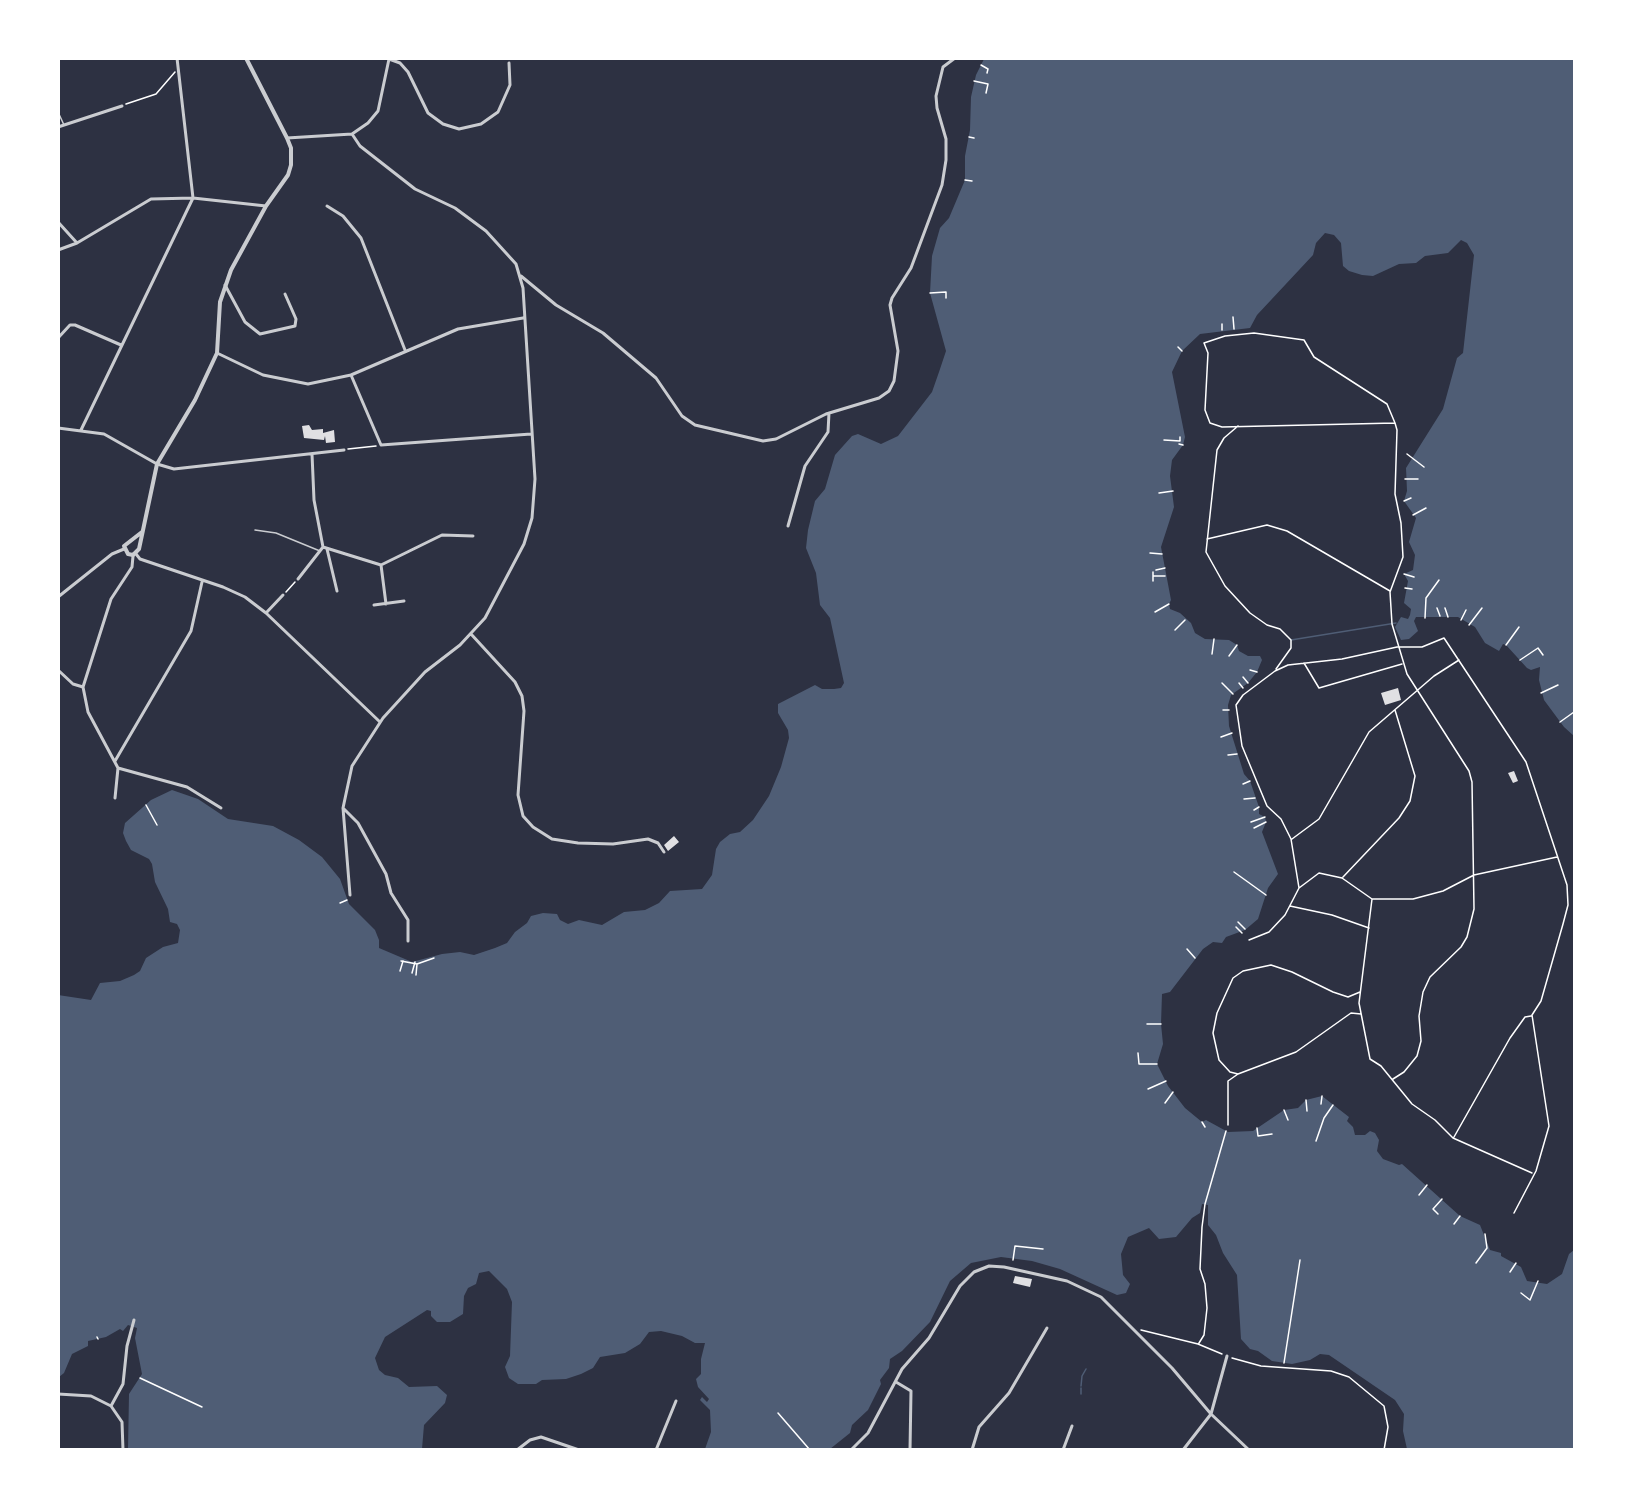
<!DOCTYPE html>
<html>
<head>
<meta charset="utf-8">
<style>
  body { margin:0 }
  #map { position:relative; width:1633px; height:1508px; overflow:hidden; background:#2d3142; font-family:Arial,sans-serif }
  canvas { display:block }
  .frame { position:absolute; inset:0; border:60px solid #fff; pointer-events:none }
</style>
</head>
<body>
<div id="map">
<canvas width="1633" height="1508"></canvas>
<div class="frame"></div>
</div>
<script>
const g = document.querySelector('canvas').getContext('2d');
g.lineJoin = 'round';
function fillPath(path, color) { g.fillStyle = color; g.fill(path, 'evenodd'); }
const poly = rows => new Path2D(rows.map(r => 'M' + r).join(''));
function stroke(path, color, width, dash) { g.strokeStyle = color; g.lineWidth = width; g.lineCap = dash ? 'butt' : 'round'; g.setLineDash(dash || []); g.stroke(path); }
fillPath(poly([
  [984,59,1574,59,1574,736,1564,727,1544,700,1539,680,1540,667,1531,670,1527,668,1506,645,1503,644,1499,651,1485,643,1475,627,1458,617,1416,617,1414,621,1418,631,1409,639,1401,640,1395,627,1401,617,1408,619,1410,615,1411,609,1404,603,1408,581,1404,574,1413,570,1415,555,1409,542,1416,518,1404,501,1407,491,1406,468,1443,409,1457,358,1463,353,1474,255,1467,243,1461,240,1448,253,1425,256,1416,263,1399,264,1373,276,1362,275,1349,271,1343,266,1341,243,1334,235,1325,233,1316,243,1313,255,1257,315,1250,328,1200,334,1182,351,1172,372,1185,437,1183,445,1172,460,1170,476,1174,507,1161,547,1171,600,1169,604,1170,609,1180,613,1191,623,1195,633,1205,639,1229,640,1237,645,1239,651,1248,656,1260,656,1262,660,1257,672,1248,683,1231,695,1228,705,1229,726,1244,774,1250,781,1259,807,1259,814,1265,817,1266,822,1262,832,1278,874,1268,888,1258,919,1245,930,1226,937,1222,943,1213,942,1203,949,1170,992,1162,994,1161,1024,1163,1044,1157,1064,1168,1086,1185,1108,1202,1122,1206,1120,1228,1132,1253,1131,1284,1110,1298,1108,1306,1100,1322,1096,1349,1117,1347,1121,1353,1127,1355,1135,1365,1135,1370,1131,1375,1133,1379,1140,1377,1151,1383,1159,1399,1165,1402,1164,1460,1216,1480,1225,1490,1250,1501,1253,1501,1256,1521,1267,1527,1281,1547,1284,1562,1274,1569,1254,1574,1250,1574,1449,1407,1449,1403,1431,1404,1414,1395,1400,1329,1355,1320,1354,1310,1360,1292,1364,1272,1361,1258,1351,1250,1349,1241,1339,1237,1275,1223,1253,1216,1235,1208,1225,1208,1205,1202,1204,1200,1213,1192,1218,1176,1237,1159,1239,1149,1228,1128,1237,1121,1254,1123,1275,1130,1284,1126,1293,1117,1295,1060,1269,1032,1261,1001,1257,971,1263,950,1281,930,1322,902,1351,890,1359,889,1368,880,1380,881,1384,868,1410,852,1425,850,1433,830,1449,705,1449,711,1432,710,1410,700,1400,702,1397,707,1402,709,1399,698,1387,696,1379,701,1374,701,1359,705,1343,695,1343,682,1336,661,1331,649,1332,640,1344,625,1353,600,1357,593,1368,581,1374,566,1379,542,1380,536,1384,518,1384,509,1378,505,1367,510,1356,512,1302,507,1289,489,1271,479,1273,476,1284,468,1288,464,1296,463,1314,450,1322,437,1322,431,1316,431,1311,427,1310,385,1337,375,1358,379,1370,385,1375,398,1378,409,1387,437,1386,447,1395,445,1403,424,1425,422,1449,128,1449,129,1394,142,1374,135,1338,137,1328,128,1325,123,1331,120,1329,106,1337,88,1341,88,1346,72,1354,64,1373,59,1377,58,995,91,1000,100,983,120,981,134,975,140,971,146,958,163,947,178,943,180,930,177,924,170,922,168,909,155,882,152,864,149,859,131,850,126,841,123,833,125,823,151,800,172,790,198,799,228,819,273,826,299,840,322,857,340,879,349,904,375,930,379,940,379,948,412,962,442,954,460,952,474,955,495,948,507,943,515,932,527,923,531,916,543,913,557,914,560,920,568,924,579,920,602,925,624,912,645,910,659,903,670,891,702,889,712,875,716,849,720,842,730,834,740,832,753,820,769,796,781,767,789,738,788,730,778,713,778,704,815,685,822,689,834,689,841,688,844,683,830,618,820,605,816,573,806,548,808,530,815,501,825,489,835,455,852,436,858,434,881,444,898,436,932,392,939,372,946,351,930,293,932,256,940,228,949,218,965,180,965,156,970,130,971,97,976,75]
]), '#4f5d75');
stroke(poly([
  [1291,640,1396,623],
  [1081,1386,1082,1376,1086,1369],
  [1081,1394,1081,1388]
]), '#4f5d75', 1.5);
fillPath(poly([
  [309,425,312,430,323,429,323,433,334,430,335,442,326,443,325,436,324,440,304,438,302,426],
  [1398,688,1401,700,1385,705,1381,693],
  [1514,771,1518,781,1513,783,1508,773],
  [674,836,679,842,668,851,664,845],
  [1015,1276,1032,1279,1030,1287,1013,1283]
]), '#e0e0e3');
stroke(poly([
  [981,65,988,69,987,73],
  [974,81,988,84,986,93],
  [126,104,156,94,175,72],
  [969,137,974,138],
  [965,180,972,181],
  [930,293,946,292,946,298],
  [1233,317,1234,329],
  [1222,324,1222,330],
  [1178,347,1182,351],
  [1238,426,1224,438,1217,450,1206,552,1225,586,1250,613,1267,625,1280,629,1291,640,1291,648,1276,669],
  [1164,440,1180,441,1180,437],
  [1179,444,1183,445],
  [348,449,376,446],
  [1407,454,1424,467],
  [1405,479,1418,479],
  [1159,493,1173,491],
  [1404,501,1411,498],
  [1413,515,1426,508],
  [1207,539,1267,525,1287,531,1390,591],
  [1150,553,1162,554],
  [1156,570,1165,568],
  [1404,574,1414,577],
  [1153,576,1165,576],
  [1153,581,1153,572],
  [1405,588,1412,589],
  [286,592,295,582],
  [1437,608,1440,616],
  [1445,608,1448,617],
  [1155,612,1169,604],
  [1425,618,1426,598,1439,580],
  [1461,620,1466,610],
  [1469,625,1482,608],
  [1175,630,1185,620],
  [1506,645,1519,627],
  [1212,654,1214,639],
  [1229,656,1237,645],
  [1520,660,1538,648,1543,655],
  [1304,663,1319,688,1402,664],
  [1250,670,1257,672],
  [1243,677,1248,683],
  [1222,683,1233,694],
  [1239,683,1243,688],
  [1541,693,1558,685],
  [1223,710,1229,710],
  [1560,722,1574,712],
  [1221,737,1232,733],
  [1228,755,1237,754],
  [1243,784,1250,781],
  [1244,799,1255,798],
  [146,805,157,825],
  [1254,810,1259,807],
  [1251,822,1265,817],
  [1254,828,1266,822],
  [1292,839,1319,819,1369,732,1434,676,1459,660],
  [1234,872,1266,895],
  [1343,877,1399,818,1410,801,1415,776,1395,710],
  [1299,888,1319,873,1342,878,1372,899,1413,899,1443,891,1474,875,1557,857],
  [1372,899,1359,1003,1370,1059,1381,1066,1412,1104,1435,1120,1453,1138,1532,1173],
  [340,903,347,900],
  [1290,906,1332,915,1369,928],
  [1238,922,1245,929],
  [1236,927,1242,933],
  [1249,940,1269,932,1285,915,1299,888,1291,839,1281,819,1267,806,1242,746,1236,705,1243,695,1275,671,1288,665,1342,659,1397,647,1422,647,1444,638,1526,762,1567,885,1568,905,1563,924,1541,1001,1532,1015,1549,1126,1536,1171,1514,1213],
  [1187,949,1195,958],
  [401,961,417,964,434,958],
  [400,971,403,961],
  [412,973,415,962],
  [416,975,417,964],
  [1360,992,1348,997,1333,992,1292,972,1271,965,1243,971,1233,978,1217,1013,1213,1033,1219,1060,1230,1072,1238,1074,1296,1052,1351,1013,1361,1014],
  [1147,1024,1161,1024],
  [1138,1053,1139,1064,1157,1064],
  [1393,1079,1404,1072,1417,1056,1421,1041,1419,1016,1423,992,1430,977,1461,947,1467,937,1474,909,1472,782,1469,771,1407,674,1392,624,1390,592,1403,557,1401,523,1395,494,1397,430,1395,423,1387,404,1314,357,1304,340,1254,333,1225,336,1204,343,1208,353,1205,410,1210,423,1222,427,1395,423],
  [1148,1089,1166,1081],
  [1306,1100,1307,1111],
  [1165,1103,1173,1092],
  [1321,1104,1322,1096],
  [1284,1110,1288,1120],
  [1202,1122,1205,1127],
  [1228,1125,1228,1081,1238,1074],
  [1257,1128,1258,1136,1272,1134],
  [1454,1137,1510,1038,1525,1017,1531,1016],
  [1316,1141,1324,1118,1333,1105],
  [1419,1195,1427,1185],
  [1438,1214,1433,1209,1442,1199],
  [1454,1224,1460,1216],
  [1013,1260,1015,1246,1043,1249],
  [1476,1263,1487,1248,1485,1234],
  [1510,1272,1516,1263],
  [1521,1293,1530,1300,1538,1281],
  [1141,1330,1198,1344,1222,1354],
  [97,1337,98,1339],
  [1199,1343,1204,1335,1207,1308,1205,1284,1200,1269,1202,1227,1205,1204,1226,1131],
  [1232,1358,1261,1366,1331,1371,1349,1377,1384,1406,1388,1427,1384,1450],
  [1284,1363,1300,1260],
  [140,1378,202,1407],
  [778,1413,810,1450]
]), '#fff', 1.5);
stroke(poly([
  [58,112,64,125],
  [255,530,276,533,320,551]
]), '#caccd0', 1.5);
stroke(poly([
  [389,59,400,63,408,72,428,113,443,124,459,129,481,124,498,112,510,85,509,63],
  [58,127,122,106],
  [352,134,368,123,378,111,389,59],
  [287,138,352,134,360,146,415,189,455,208,486,231,516,264,523,288,535,479,532,518,524,544,485,618,460,645,425,672,383,718,352,766,343,808,350,895],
  [327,206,343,216,361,238,405,350],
  [58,222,77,243],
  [58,250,77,243,151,199,193,198,266,206],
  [521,276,556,305,603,333,656,378,682,416,695,425,763,441,776,439,826,414,879,398,889,391,894,381,898,351,890,305,892,298,911,268,942,185,946,160,946,139,937,108,936,96,943,67,955,58],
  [225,285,245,322,260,334,295,326,296,319,285,294],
  [58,338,70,325,75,325,121,345],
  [217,353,263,375,308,384,351,375,458,329,523,318],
  [351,375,381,445,531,434],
  [58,428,104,434,157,464,174,469,344,450],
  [81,430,193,198,177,58],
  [312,454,314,500,323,547,381,565,442,535,473,536],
  [788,526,805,466,828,432,829,413],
  [327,549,337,591],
  [136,554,140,559,223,587,245,597,266,613,380,722],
  [381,565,386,604],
  [298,579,323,547],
  [58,597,112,554,124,549],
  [374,605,404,601],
  [266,613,283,595],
  [471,634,515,682,522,696,524,711,518,795,523,816,533,827,552,839,578,843,613,844,648,839,658,843,664,852],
  [58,670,73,684,83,687],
  [115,761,191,631,202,582],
  [118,768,187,787,221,808],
  [115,798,118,768,88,712,83,687,111,599,132,567,133,556],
  [343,808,358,823,386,874,391,893,408,920,408,941],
  [896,1382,911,1391,910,1450],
  [58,1394,91,1396,111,1406,122,1422,123,1450],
  [111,1406,123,1384,127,1346,134,1320],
  [517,1450,530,1440,541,1437,579,1450],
  [656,1450,676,1401],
  [851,1450,868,1433,902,1369,929,1338,960,1286,974,1272,989,1266,1004,1267,1067,1281,1101,1297,1172,1368,1211,1414,1249,1450],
  [972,1450,979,1427,1009,1393,1047,1328],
  [1063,1450,1072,1426],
  [1183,1450,1211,1414,1227,1356]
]), '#caccd0', 3);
stroke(poly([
  [142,532,124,546,128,554,133,555,139,549,157,464,195,400,217,353,220,302,231,270,266,206,288,175,291,165,291,148,287,138,246,58]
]), '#caccd0', 4);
</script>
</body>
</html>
